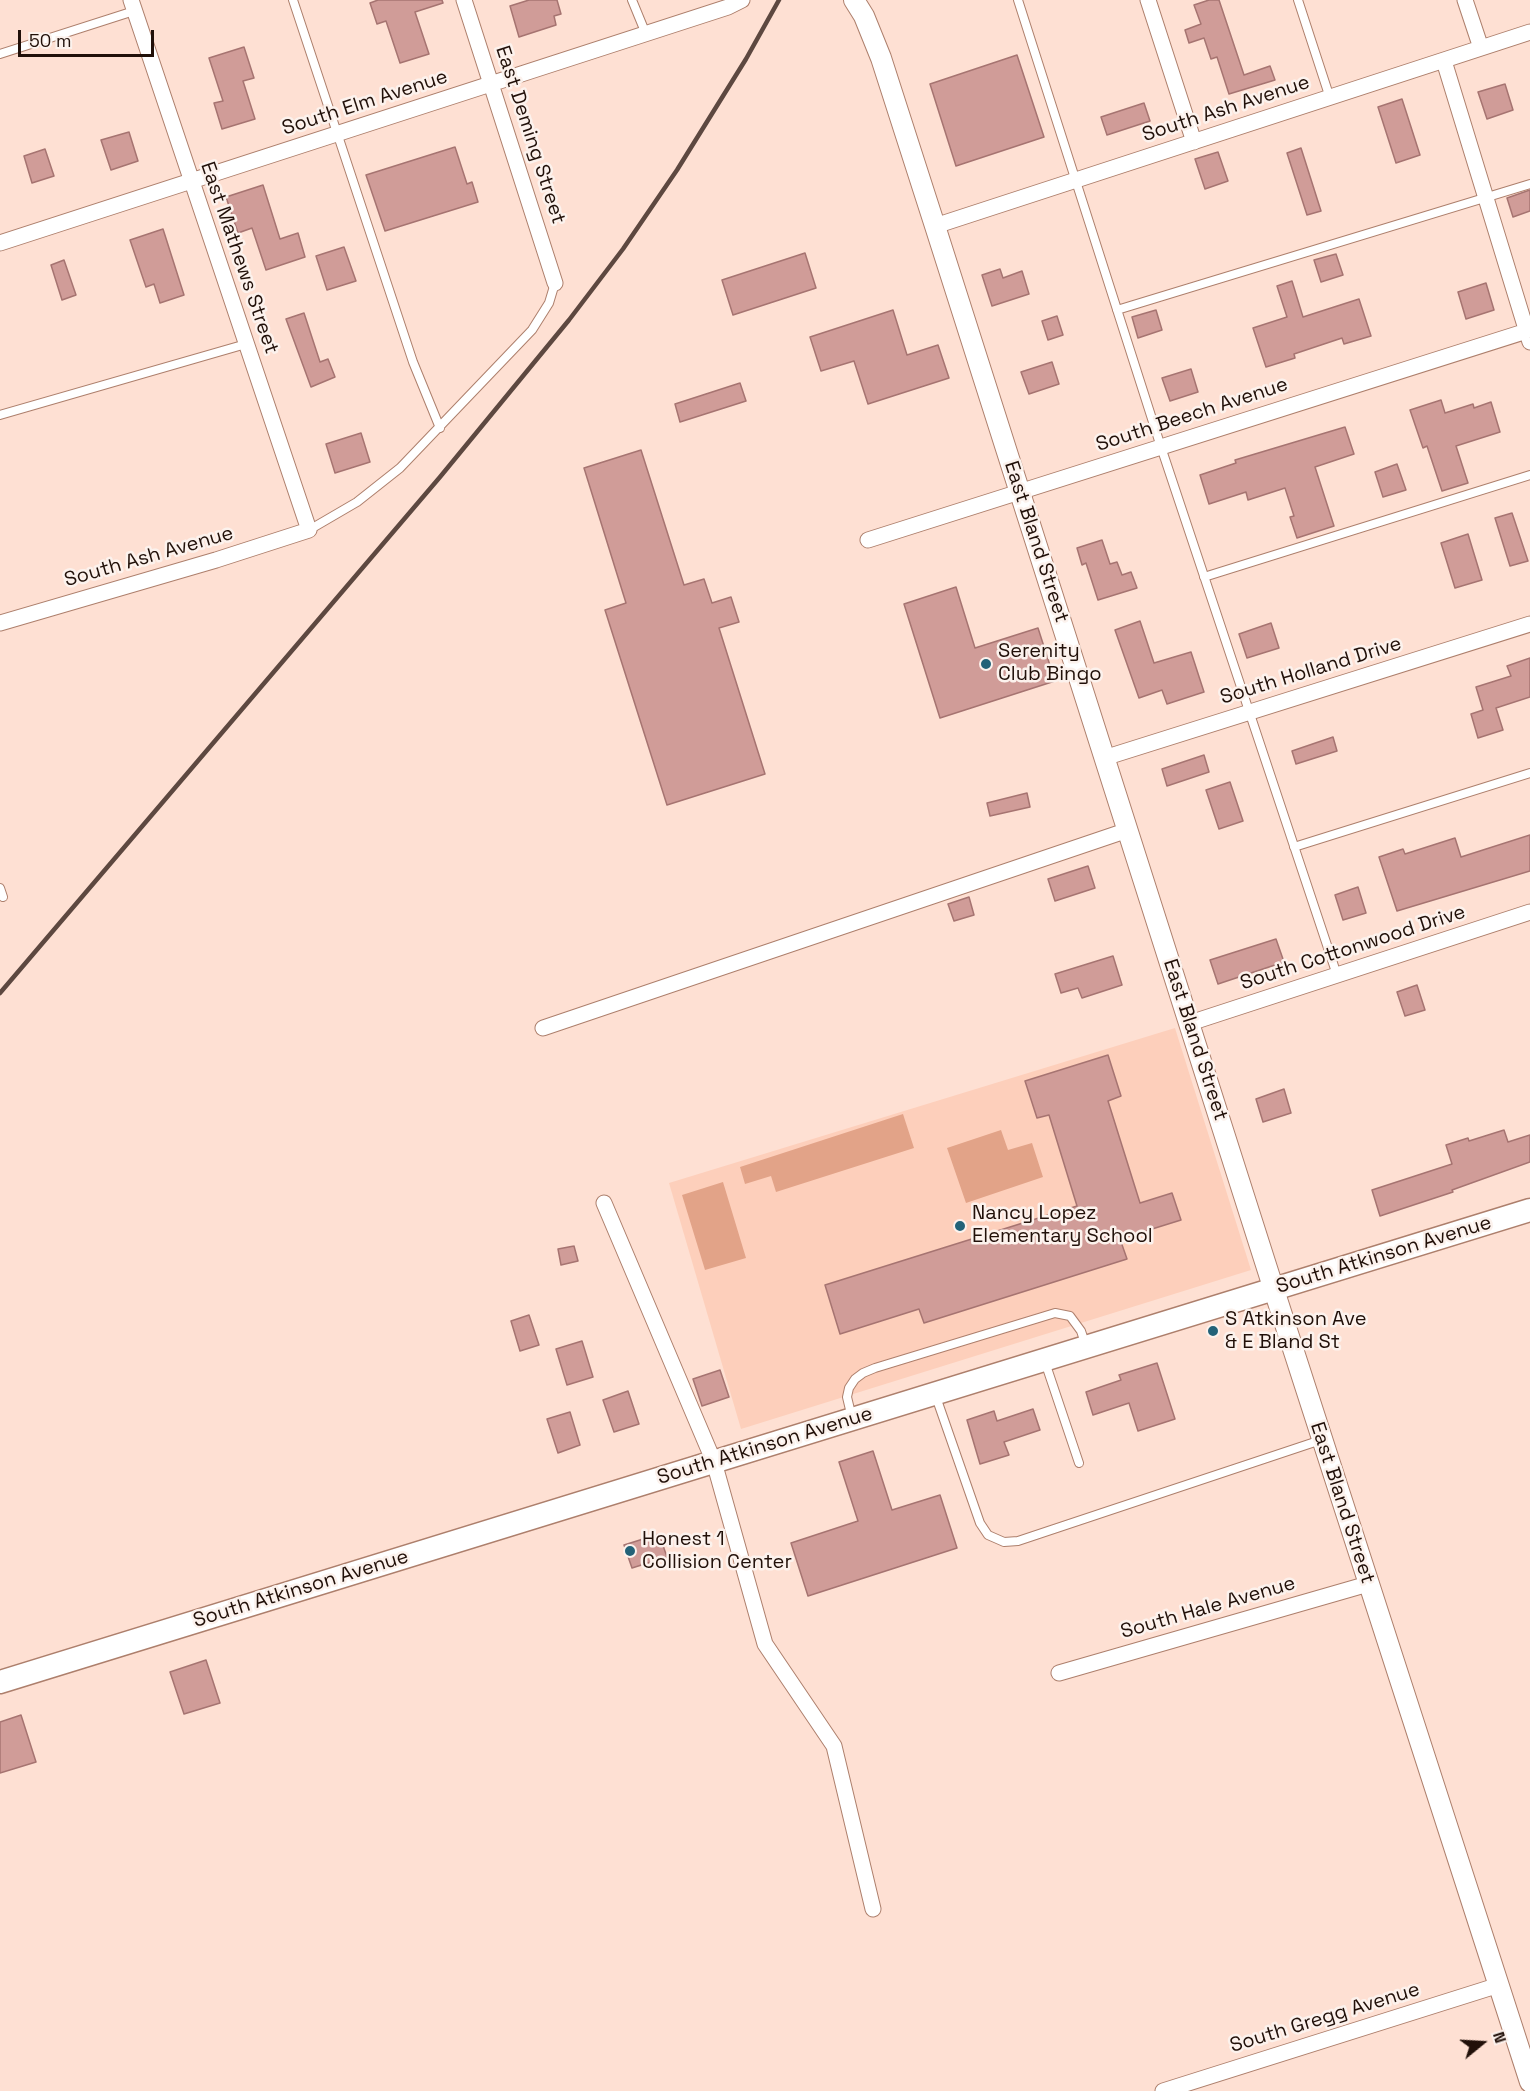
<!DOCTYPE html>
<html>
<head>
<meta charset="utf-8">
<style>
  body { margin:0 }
  #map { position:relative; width:1530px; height:2091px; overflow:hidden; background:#fee0d3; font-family:"Space Grotesk",sans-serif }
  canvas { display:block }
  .north { position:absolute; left:1452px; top:2013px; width:60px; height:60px; -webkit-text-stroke:4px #fcf2ed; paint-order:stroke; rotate:72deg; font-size:16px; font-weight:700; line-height:24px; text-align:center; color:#211009 }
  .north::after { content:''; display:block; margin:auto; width:21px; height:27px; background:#211009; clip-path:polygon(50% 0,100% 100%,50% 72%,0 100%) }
  .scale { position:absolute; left:18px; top:30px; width:136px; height:27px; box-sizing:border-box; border:3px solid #211009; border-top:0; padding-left:8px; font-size:18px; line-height:21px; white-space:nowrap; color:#211009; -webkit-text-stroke:4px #fcf2ed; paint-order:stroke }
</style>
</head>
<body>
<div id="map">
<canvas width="1530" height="2091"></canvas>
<div class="north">N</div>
<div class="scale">50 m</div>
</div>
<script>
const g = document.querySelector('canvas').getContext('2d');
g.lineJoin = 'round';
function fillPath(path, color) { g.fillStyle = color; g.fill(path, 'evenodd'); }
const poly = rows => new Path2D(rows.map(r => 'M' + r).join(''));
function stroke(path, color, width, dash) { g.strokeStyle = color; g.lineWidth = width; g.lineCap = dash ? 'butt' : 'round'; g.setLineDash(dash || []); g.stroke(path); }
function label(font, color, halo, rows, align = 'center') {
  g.font = font + ' "Space Grotesk",sans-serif'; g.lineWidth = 5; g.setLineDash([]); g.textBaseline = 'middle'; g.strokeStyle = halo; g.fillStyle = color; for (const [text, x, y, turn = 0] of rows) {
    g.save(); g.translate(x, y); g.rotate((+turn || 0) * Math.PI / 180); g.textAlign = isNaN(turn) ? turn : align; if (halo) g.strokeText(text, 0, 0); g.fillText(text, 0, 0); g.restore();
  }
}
fillPath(poly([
  [1175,1028,1251,1270,741,1429,669,1183]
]), '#fdcfbb');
fillPath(poly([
  [903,1114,914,1148,776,1192,771,1176,745,1184,740,1167],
  [1001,1130,1008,1150,1032,1143,1043,1177,966,1203,947,1148],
  [723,1182,746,1258,705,1270,682,1195]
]), '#e2a388');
const building = poly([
  [378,0,442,0,443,3,415,12,429,54,400,63,386,21,377,24,370,3,378,0],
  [529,0,557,0,561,14,554,16,556,25,519,37,510,6,529,0],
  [1209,0,1219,0,1244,75,1270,66,1275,80,1229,94,1217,57,1211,59,1204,38,1189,43,1185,30,1201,24,1194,5,1209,0],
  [244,47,254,78,243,81,255,119,222,129,214,103,223,101,209,58,244,47],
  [1017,55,1044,137,956,166,930,84,1017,55],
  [1505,84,1513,110,1487,119,1478,92,1505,84],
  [1402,99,1420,155,1396,163,1378,107,1402,99],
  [1144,103,1150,121,1107,135,1101,117,1144,103],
  [129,132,138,161,111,170,101,140,129,132],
  [455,147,467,184,472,182,478,202,385,231,366,175,455,147],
  [1301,148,1321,211,1307,215,1287,153,1301,148],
  [45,149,54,176,32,183,24,156,45,149],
  [1218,152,1228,181,1205,189,1195,159,1218,152],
  [263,185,280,239,298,233,305,257,266,270,252,228,238,233,226,197,263,185],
  [1530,190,1530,211,1513,217,1507,198,1530,190],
  [163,229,184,295,160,303,154,284,146,287,130,240,163,229],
  [344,247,356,281,327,290,316,256,344,247],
  [805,253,816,288,733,315,722,280,805,253],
  [1336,254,1343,275,1321,282,1314,260,1336,254],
  [64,260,76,295,62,300,51,265,64,260],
  [1000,269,1003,278,1022,271,1029,294,992,306,982,275,1000,269],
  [1292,281,1303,317,1359,299,1371,336,1344,344,1342,338,1294,354,1295,358,1266,367,1253,328,1287,317,1277,286,1292,281],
  [1486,283,1494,310,1466,319,1458,292,1486,283],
  [893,310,907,355,938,345,949,378,868,404,854,361,821,371,810,337,893,310],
  [1156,310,1162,330,1138,338,1132,317,1156,310],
  [304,313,320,362,328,359,335,377,311,387,286,319,304,313],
  [1057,316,1063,335,1048,340,1042,321,1057,316],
  [1052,362,1059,384,1029,394,1021,372,1052,362],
  [1191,369,1198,392,1170,401,1162,378,1191,369],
  [740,383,746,401,680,422,675,404,740,383],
  [1441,400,1445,413,1473,404,1474,408,1491,402,1500,432,1456,446,1468,483,1442,491,1427,446,1423,448,1410,410,1441,400],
  [1345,427,1354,454,1315,467,1334,526,1297,538,1290,517,1294,516,1285,488,1248,500,1246,492,1209,504,1200,475,1236,463,1235,460,1345,427],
  [361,433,370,462,335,473,326,444,361,433],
  [641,450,684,585,704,579,712,603,731,597,739,622,719,628,765,774,667,805,605,610,626,603,584,468,641,450],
  [1397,464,1406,490,1383,497,1375,472,1397,464],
  [1512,513,1528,561,1510,566,1495,518,1512,513],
  [1468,534,1482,580,1455,588,1441,543,1468,534],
  [1102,540,1110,564,1117,562,1122,575,1131,572,1137,588,1098,600,1086,563,1082,565,1077,548,1102,540],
  [956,587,975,648,1038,628,1055,681,940,718,904,604,956,587],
  [1140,621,1154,663,1191,652,1204,692,1167,704,1162,690,1139,698,1115,630,1140,621],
  [1271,623,1279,648,1247,658,1239,634,1271,623],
  [1530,658,1530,697,1496,708,1503,730,1478,738,1471,714,1483,710,1476,687,1511,676,1507,666,1530,658],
  [1333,737,1337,751,1296,764,1292,751,1333,737],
  [1204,755,1209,772,1167,786,1162,769,1204,755],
  [1230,782,1243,821,1219,829,1206,790,1230,782],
  [1027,793,1030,807,990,816,987,803,1027,793],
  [1530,835,1530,871,1397,911,1379,857,1403,849,1405,854,1455,838,1461,857,1530,835],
  [1088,866,1095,888,1055,901,1048,879,1088,866],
  [1358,887,1366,913,1343,920,1335,895,1358,887],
  [969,897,974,915,954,921,948,904,969,897],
  [1276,939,1284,962,1218,984,1210,960,1276,939],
  [1113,956,1122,985,1082,998,1078,988,1061,993,1055,974,1113,956],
  [1417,985,1425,1010,1405,1016,1397,992,1417,985],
  [1108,1055,1121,1096,1108,1101,1140,1203,1172,1193,1181,1220,1120,1239,1127,1259,924,1323,919,1309,840,1334,825,1285,1077,1206,1049,1115,1037,1118,1025,1081,1108,1055],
  [1284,1089,1291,1113,1263,1122,1256,1099,1284,1089],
  [1504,1130,1508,1142,1530,1135,1530,1162,1452,1190,1453,1192,1380,1216,1372,1190,1452,1164,1446,1145,1468,1138,1469,1141,1504,1130],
  [574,1246,578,1261,561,1265,558,1249,574,1246],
  [529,1315,539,1345,520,1351,511,1321,529,1315],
  [582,1341,593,1377,567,1385,556,1349,582,1341],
  [1157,1363,1175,1419,1138,1431,1129,1403,1093,1415,1086,1392,1121,1380,1119,1375,1157,1363],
  [720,1370,729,1397,702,1406,693,1379,720,1370],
  [628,1391,639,1424,614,1432,603,1400,628,1391],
  [1033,1409,1040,1430,1004,1442,1009,1455,980,1464,967,1420,994,1411,997,1421,1033,1409],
  [570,1412,580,1445,558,1453,547,1419,570,1412],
  [873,1451,892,1510,940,1495,957,1548,808,1596,791,1543,858,1521,839,1462,873,1451],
  [659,1534,667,1557,632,1568,624,1545,659,1534],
  [206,1660,220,1703,184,1714,170,1672,206,1660],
  [21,1715,36,1762,0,1773,0,1722,21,1715]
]);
fillPath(building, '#d09c98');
stroke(building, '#a67471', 1.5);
const service = poly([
  [293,0,413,362,440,428],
  [632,0,646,34],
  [1018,0,1161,447,1337,975],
  [1298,0,1330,98],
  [0,54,134,11],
  [1117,310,1530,184],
  [0,415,246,344],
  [309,530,357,502,400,468,532,330,549,303,555,283],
  [1204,577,1530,475],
  [1294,847,1530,773],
  [0,888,3,897],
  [1045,1362,1079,1463],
  [935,1394,980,1523,988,1535,1004,1542,1018,1541,1321,1440],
  [852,1418,847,1397,849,1388,855,1379,863,1373,875,1368,1055,1313,1070,1316,1081,1331,1085,1343]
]);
const minor = poly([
  [464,0,555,283],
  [1148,0,1194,142],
  [1465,0,1481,48],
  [1444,61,1530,342],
  [935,226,1530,32],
  [0,243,728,7,742,0],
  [868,540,1530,330],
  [0,623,216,560,309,530,131,0],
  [1104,758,1530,624],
  [1190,1023,1530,912],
  [543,1028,1128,830],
  [604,1203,714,1462,765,1644,834,1746,873,1909],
  [1059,1673,1368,1584],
  [1163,2091,1499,1985]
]);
const tertiary = poly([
  [854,0,864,16,881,58,935,226,1274,1290,1530,2082]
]);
const secondary = poly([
  [0,1682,1530,1210]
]);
stroke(service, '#ad7f6c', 10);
stroke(minor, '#ad7f6c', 17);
stroke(tertiary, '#ad7f6c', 22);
stroke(secondary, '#ad7f6c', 25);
stroke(service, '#fff', 8);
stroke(minor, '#fff', 15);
stroke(tertiary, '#fff', 20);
stroke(secondary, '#fff', 22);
stroke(poly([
  [0,993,440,477,569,320,623,249,677,170,746,59,779,0]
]), '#5d4840', 4.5);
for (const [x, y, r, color] of [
  [986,664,6,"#236278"],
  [960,1226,6,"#236278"],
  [1213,1331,6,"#236278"],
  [630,1551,6,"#236278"]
]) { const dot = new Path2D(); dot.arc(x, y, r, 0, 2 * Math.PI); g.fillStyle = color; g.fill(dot); stroke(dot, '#fcf2ed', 2); }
label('20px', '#211009', '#fcf2ed', [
  ["South Elm Avenue",365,103,-18],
  ["South Ash Avenue",1226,109,-18],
  ["East Deming Street",530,135,72],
  ["East Mathews Street",239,258,71],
  ["South Beech Avenue",1192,415,-18],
  ["East Bland Street",1036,542,72],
  ["South Ash Avenue",149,557,-16],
  ["South Holland Drive",1311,671,-17],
  ["South Cottonwood Drive",1353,948,-18],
  ["East Bland Street",1195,1040,72],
  ["South Atkinson Avenue",1384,1255,-17],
  ["South Atkinson Avenue",765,1446,-17],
  ["East Bland Street",1342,1503,72],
  ["South Atkinson Avenue",301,1589,-17],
  ["South Hale Avenue",1208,1608,-16],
  ["South Gregg Avenue",1325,2018,-17]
]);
label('20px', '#211009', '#fcf2ed', [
  ["Serenity",998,652],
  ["Club Bingo",998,675],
  ["Nancy Lopez",972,1214],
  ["Elementary School",972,1237],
  ["S Atkinson Ave",1225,1320],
  ["& E Bland St",1225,1343],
  ["Honest 1",642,1540],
  ["Collision Center",642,1563]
], 'left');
</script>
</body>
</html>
